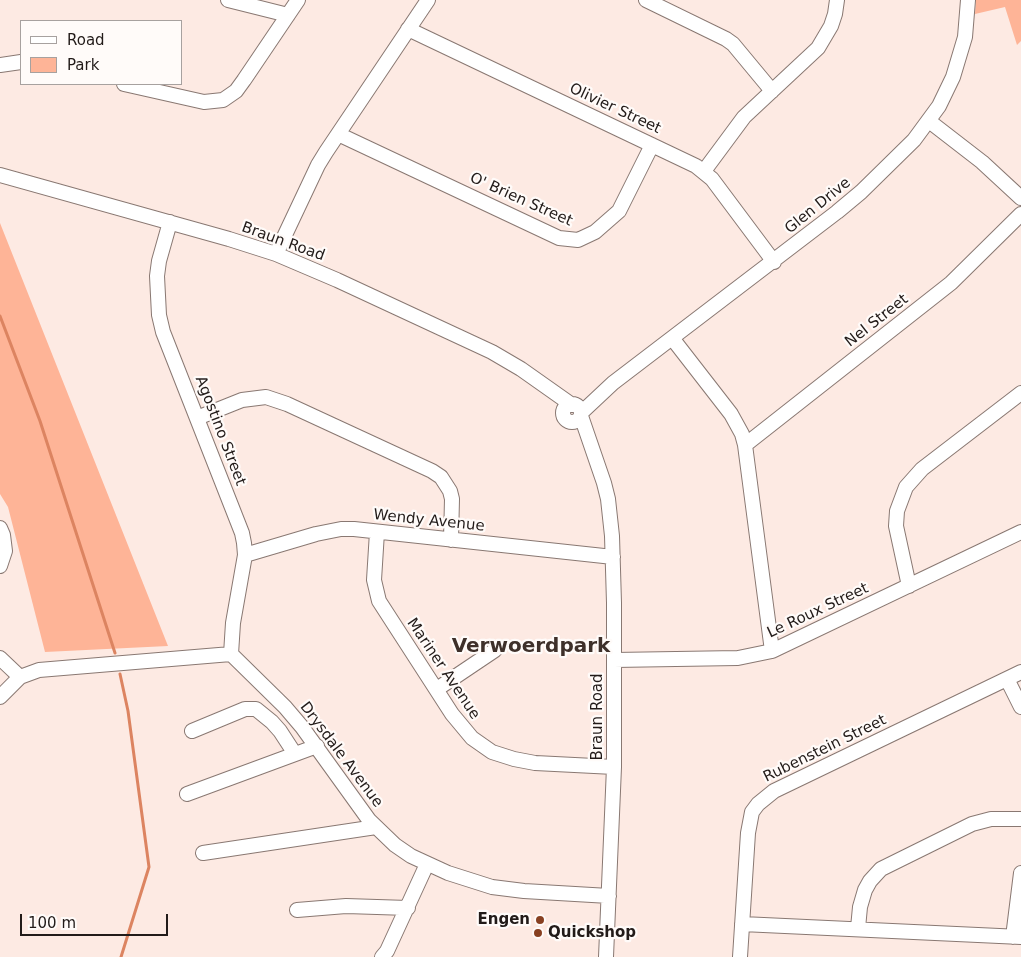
<!DOCTYPE html>
<html>
<head>
<meta charset="utf-8">
<style>
  body { margin:0 }
  #map { position:relative; width:1021px; height:957px; overflow:hidden; background:#fdeae3; font-family:"DejaVu Sans",sans-serif }
  canvas { display:block }
  .legend { position:absolute; left:20px; top:20px; width:162px; height:65px; box-sizing:border-box; background:#fffbf9; border:1px solid #a7a19f; margin:0; padding:6px 9px; list-style:none; font-size:15px; color:#221b19 }
  .legend li { display:flex; align-items:center; gap:10px; height:25px }
  .legend b { width:25px; border:1px solid #a7a19f }
  .scale { position:absolute; left:20px; top:914px; width:148px; height:22px; box-sizing:border-box; border:2px solid #221b19; border-top:0; padding-left:6px; font-size:15px; line-height:18px; white-space:nowrap; color:#221b19; -webkit-text-stroke:4px #fffbf9; paint-order:stroke }
</style>
</head>
<body>
<div id="map">
<canvas width="1021" height="957"></canvas>
<ul class="legend">
<li><b style="height:6px;background:#fff"></b>Road</li>
<li><b style="height:14px;background:#feb497"></b>Park</li>
</ul>
<div class="scale">100 m</div>
</div>
<script>
const g = document.querySelector('canvas').getContext('2d');
g.lineJoin = 'round';
function fillPath(path, color) { g.fillStyle = color; g.fill(path, 'evenodd'); }
const poly = rows => new Path2D(rows.map(r => 'M' + r).join(''));
function stroke(path, color, width, dash) { g.strokeStyle = color; g.lineWidth = width; g.lineCap = dash ? 'butt' : 'round'; g.setLineDash(dash || []); g.stroke(path); }
function label(font, color, halo, rows, align = 'center') {
  g.font = font + ' "DejaVu Sans",sans-serif'; g.lineWidth = 4.5; g.setLineDash([]); g.textBaseline = 'middle'; g.strokeStyle = halo; g.fillStyle = color; for (const [text, x, y, turn = 0] of rows) {
    g.save(); g.translate(x, y); g.rotate((+turn || 0) * Math.PI / 180); g.textAlign = isNaN(turn) ? turn : align; if (halo) g.strokeText(text, 0, 0); g.fillText(text, 0, 0); g.restore();
  }
}
fillPath(poly([
  [976,0,1021,0,1021,41,1017,45,1005,7,975,14],
  [0,223,168,646,45,652,8,507,0,494]
]), '#feb497');
stroke(poly([
  [0,316,40,421,115,653],
  [120,674,128,711,149,867,121,957]
]), '#dc8461', 3);
const minor = poly([
  [228,0,288,15],
  [646,0,726,39,733,44,772,91],
  [408,29,696,166,712,179,774,262],
  [0,65,21,62],
  [124,84,204,102,223,100,236,91,244,80,298,0],
  [929,121,982,162,1021,198],
  [338,134,559,238,578,240,595,232,619,211,652,145],
  [704,171,744,117,818,48,831,26,835,14,837,0],
  [0,175,229,239,276,254,337,280,492,352,521,369,572,405],
  [170,222,159,261,157,276,159,315,163,332,242,533,244,543,245,555,233,623,231,654],
  [276,254,318,165,326,152,428,0],
  [672,338,731,414,742,434,745,445,772,651],
  '563 413a9 9 0 1 1 18 0a9 9 0 1 1-18 0Z',
  [581,413,613,383,837,212,861,192,914,140,939,106,953,77,965,37,968,0],
  [581,416,604,483,608,499,612,536,614,603,614,767,606,957],
  [197,418,242,400,266,397,287,404,432,471,441,477,450,491,452,499,451,540],
  [745,445,951,283,1021,214],
  [0,528,3,535,5,551,0,566],
  [377,532,374,580,379,601,452,714,472,738,492,752,514,759,535,763,614,767],
  [245,555,316,534,341,529,354,529,613,557],
  [909,586,896,526,897,511,906,487,922,469,1021,393],
  [0,658,20,677],
  [614,660,738,658,772,651,1021,532],
  [1007,679,1021,707],
  [437,689,495,650],
  [0,697,20,677,39,670,231,654,285,707,302,727,369,820,395,845,411,856,448,873,492,887,524,891,609,896],
  [192,731,245,709,256,709,272,722,280,731,295,754],
  [187,794,317,746],
  [203,853,376,827],
  [297,910,346,906,408,908],
  [742,924,1021,937],
  [858,928,860,907,865,890,870,881,881,869,972,824,991,819,1021,819],
  [1013,937,1021,873],
  [382,957,387,951,427,864],
  [740,957,748,833,752,812,758,804,774,791,1021,672]
]);
stroke(minor, '#897872', 16);
stroke(minor, '#fff', 14);
for (const [x, y, r, color] of [
  [540,920,5,"#884021"],
  [538,933,5,"#884021"]
]) { const dot = new Path2D(); dot.arc(x, y, r, 0, 2 * Math.PI); g.fillStyle = color; g.fill(dot); stroke(dot, '#fffbf9', 2); }
label('15px', '#221b19', '#fffbf9', [
  ["Olivier Street",615,109,25],
  ["O' Brien Street",521,200,24],
  ["Glen Drive",818,206,-39],
  ["Braun Road",283,242,20],
  ["Nel Street",877,321,-38],
  ["Agostino Street",220,431,69],
  ["Wendy Avenue",429,521,6],
  ["Le Roux Street",818,611,-25],
  ["Mariner Avenue",443,669,56],
  ["Braun Road",598,717,-90],
  ["Rubenstein Street",825,749,-26],
  ["Drysdale Avenue",341,755,53]
]);
label('bold 15px', '#221b19', '#fffbf9', [
  ["Engen",530,920],
  ["Quickshop",548,933,"left"]
], 'right');
label('bold 20px', '#3e302a', '#fffbf9', [
  ["Verwoerdpark",531,647]
]);
</script>
</body>
</html>
